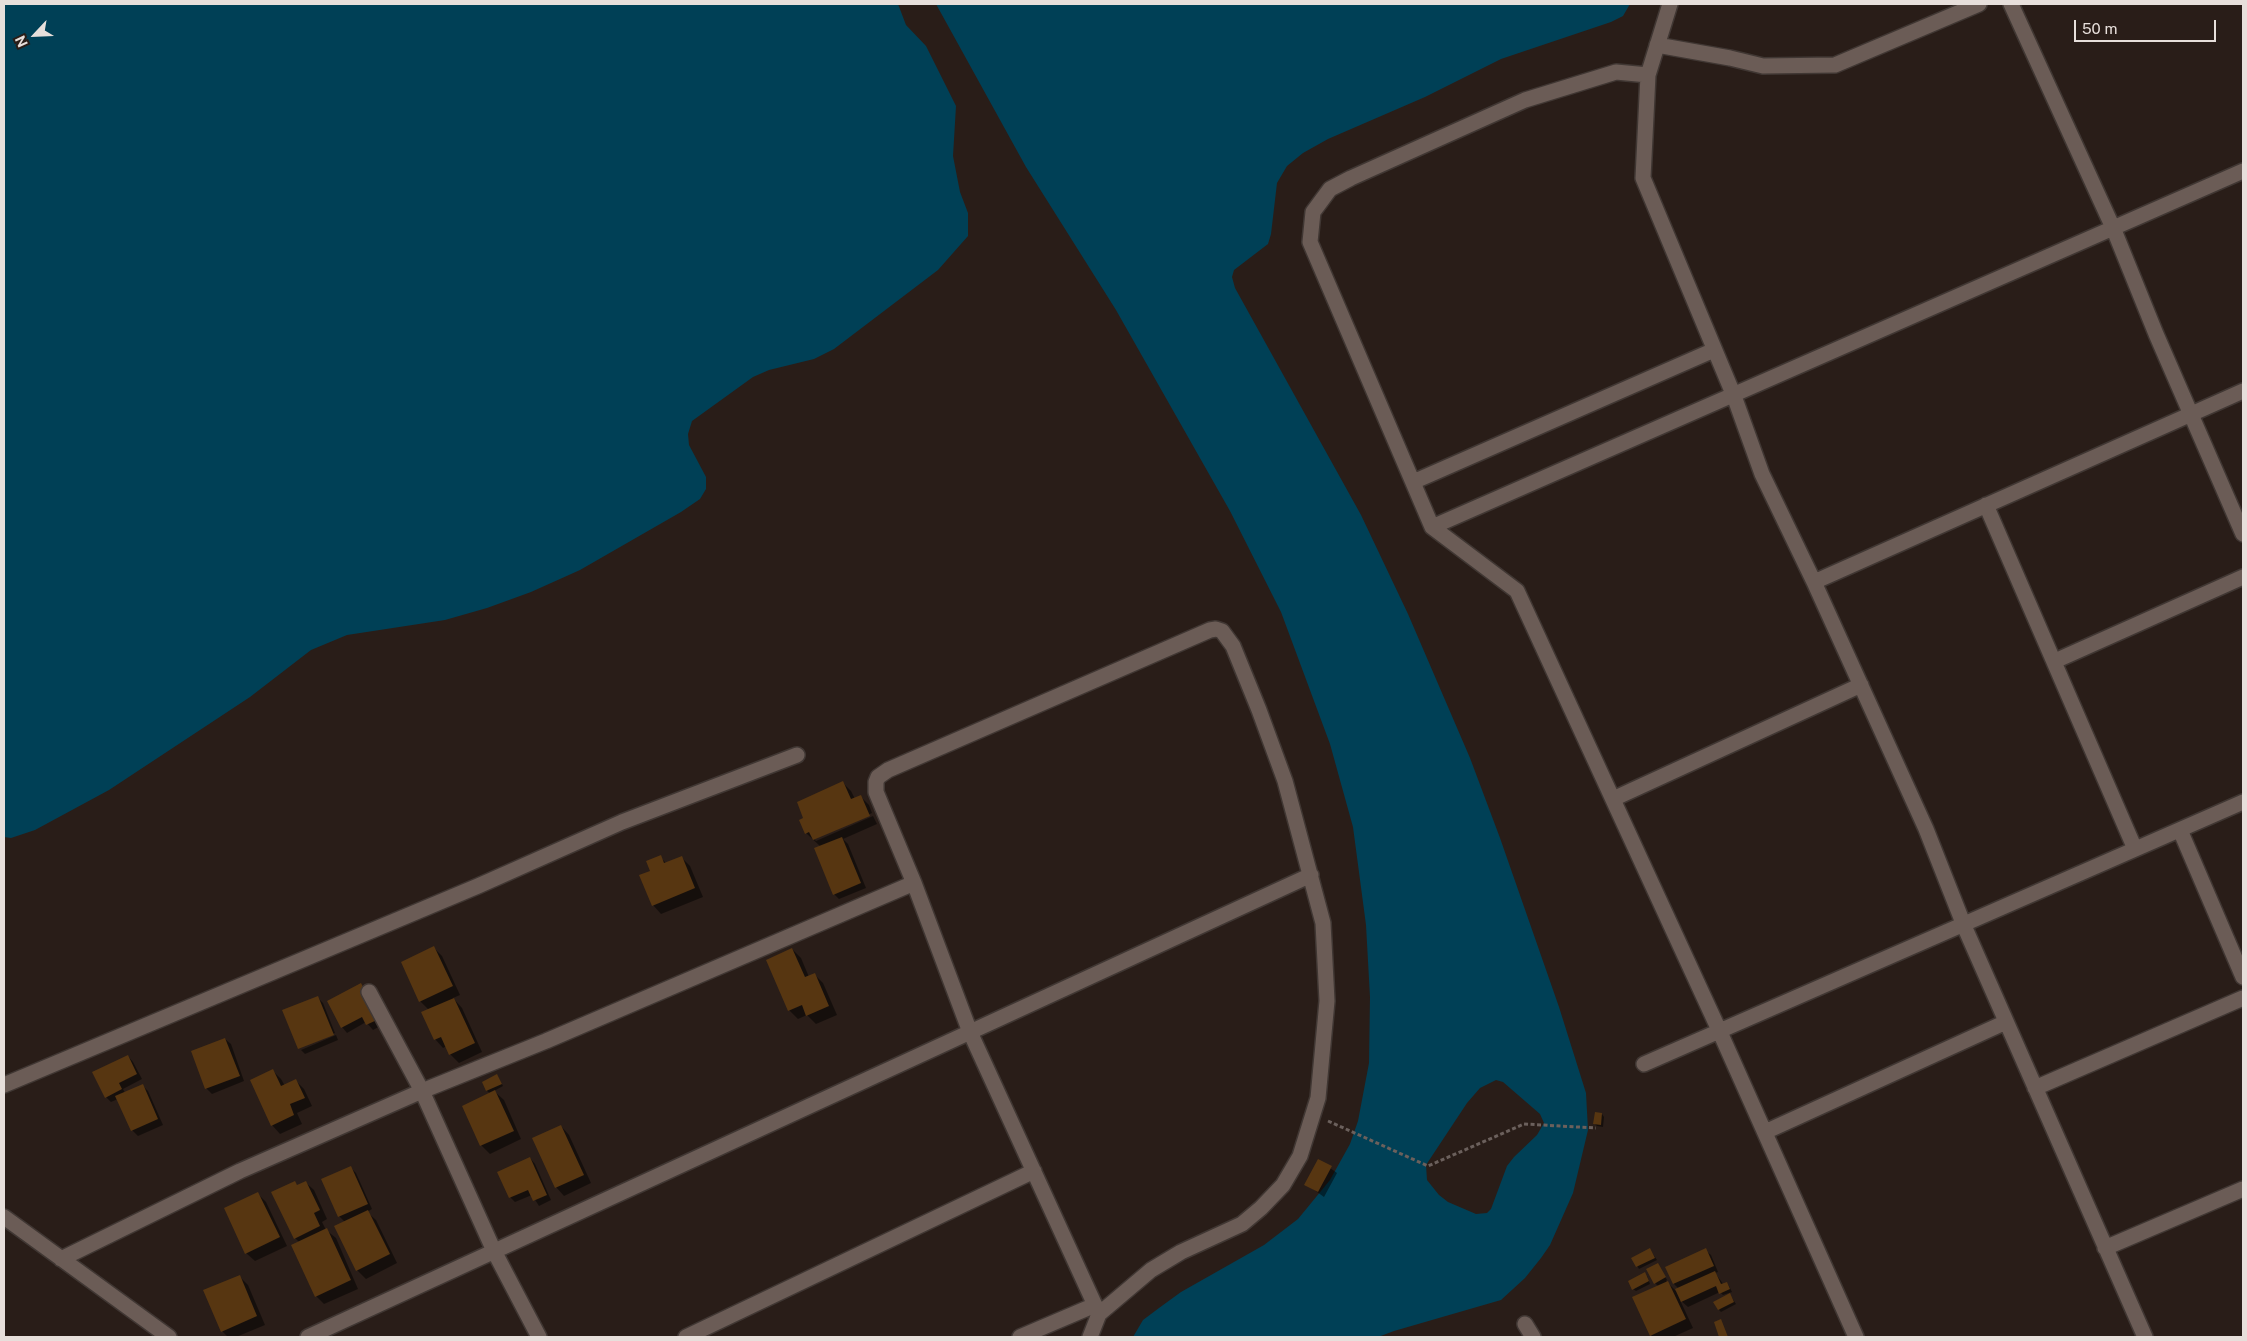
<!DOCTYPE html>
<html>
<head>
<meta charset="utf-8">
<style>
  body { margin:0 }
  #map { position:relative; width:2247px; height:1341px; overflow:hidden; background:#291d18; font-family:"Public Sans",sans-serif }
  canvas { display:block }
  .frame { position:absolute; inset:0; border:5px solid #e7dfdb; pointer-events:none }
  .north { position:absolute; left:10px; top:10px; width:50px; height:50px; -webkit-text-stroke:4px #291d18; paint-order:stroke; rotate:245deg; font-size:14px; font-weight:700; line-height:20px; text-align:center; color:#e7dfdb }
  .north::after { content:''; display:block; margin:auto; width:18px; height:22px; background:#e7dfdb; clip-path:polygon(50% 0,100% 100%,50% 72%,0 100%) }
  .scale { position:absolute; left:2074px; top:20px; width:142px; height:22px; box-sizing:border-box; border:2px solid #e7dfdb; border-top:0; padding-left:6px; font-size:15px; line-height:18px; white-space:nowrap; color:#e7dfdb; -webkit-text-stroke:4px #291d18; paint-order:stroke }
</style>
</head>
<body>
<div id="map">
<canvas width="2247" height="1341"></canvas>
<div class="frame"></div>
<div class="north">N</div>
<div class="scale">50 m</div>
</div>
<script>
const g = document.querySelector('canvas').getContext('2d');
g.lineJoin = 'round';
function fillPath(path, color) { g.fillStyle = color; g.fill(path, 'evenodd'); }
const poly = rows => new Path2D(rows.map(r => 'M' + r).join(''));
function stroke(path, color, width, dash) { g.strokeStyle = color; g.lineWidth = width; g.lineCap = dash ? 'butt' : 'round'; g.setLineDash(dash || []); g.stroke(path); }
fillPath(poly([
  [4,4,898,4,906,25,926,46,956,106,953,156,960,192,968,213,968,236,938,270,834,349,814,359,769,370,753,377,692,421,688,434,689,445,706,477,706,489,700,499,681,512,580,570,531,592,487,608,445,620,347,635,311,650,250,697,109,790,35,830,11,838,4,837],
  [936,4,1630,4,1623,16,1611,22,1501,59,1425,97,1328,139,1303,153,1287,166,1277,183,1271,234,1268,244,1234,270,1232,277,1235,288,1361,515,1408,614,1470,758,1500,838,1559,1007,1586,1093,1588,1130,1573,1193,1550,1245,1541,1258,1525,1278,1501,1300,1394,1331,1378,1337,1133,1337,1143,1320,1159,1308,1181,1292,1264,1245,1298,1219,1330,1180,1350,1144,1358,1121,1369,1063,1370,997,1366,925,1353,827,1330,744,1281,612,1230,511,1116,310,1026,167],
  [1496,1080,1503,1082,1540,1114,1544,1123,1537,1135,1514,1157,1507,1166,1491,1209,1487,1213,1476,1214,1448,1202,1439,1195,1427,1180,1426,1165,1467,1103,1480,1088]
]), '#004056');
fillPath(poly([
  [843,783,851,791,855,799,860,796,869,805,872,813,814,839,816,841,873,816,877,824,843,839,848,844,866,888,839,899,834,894,821,847,806,833],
  [660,857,667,864,682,858,690,866,703,897,661,914,653,905,652,872],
  [434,948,442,956,460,995,453,998,462,1008,482,1052,459,1063,450,1054,447,1046,443,1048,435,1039,429,1010,420,1001],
  [792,949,801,958,809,977,814,974,823,983,837,1015,816,1024,807,1015,798,1019,789,1010,767,961],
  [360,985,366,990,384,1024,373,1030,366,1022,347,1033,342,1027],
  [317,997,323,1003,335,1033,300,1047,300,1049,300,1048],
  [336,1035,338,1040,305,1054,301,1050],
  [225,1039,231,1044,244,1081,212,1094,206,1088],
  [128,1056,133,1062,142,1079,123,1089,125,1093,142,1085,148,1091,163,1125,138,1136,132,1130,118,1099,111,1102,106,1097],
  [273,1071,281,1079,285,1086,296,1081,304,1089,312,1106,297,1113,302,1124,280,1134,272,1125],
  [497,1075,503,1086,494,1091,504,1100,521,1139,490,1154,481,1145,463,1107,491,1094,487,1091],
  [1602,1114,1604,1117,1603,1127,1597,1126,1595,1124],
  [561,1126,569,1135,591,1183,564,1196,556,1187],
  [530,1158,535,1164,551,1200,539,1206,532,1195,515,1202,510,1197],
  [1319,1160,1337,1173,1324,1197,1306,1184],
  [351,1168,356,1173,372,1209,367,1212,376,1220,397,1263,366,1279,357,1270,345,1222,339,1216],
  [294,1182,298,1186,305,1182,314,1190,327,1219,322,1222,326,1230,336,1238,358,1289,324,1304,316,1296,299,1242,295,1238,273,1193],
  [258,1194,266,1202,287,1246,255,1261,246,1253],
  [1650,1250,1657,1260,1639,1269,1633,1259],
  [1705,1250,1711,1255,1718,1272,1715,1273,1724,1285,1727,1283,1729,1286,1732,1292,1723,1295,1720,1292,1688,1307,1680,1300,1693,1328,1673,1337,1653,1337,1651,1335,1658,1286,1655,1283,1658,1264,1667,1280,1666,1281,1676,1291,1679,1289,1674,1284,1666,1268],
  [239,1276,248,1285,265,1325,236,1337,228,1337,222,1331],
  [1647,1276,1650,1284,1636,1291,1633,1289],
  [1730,1295,1736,1304,1721,1312,1719,1310]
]), '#0007');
fillPath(poly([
  [843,781,851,799,861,795,870,816,813,840,809,832,805,834,799,820,803,818,797,802],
  [842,837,861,883,833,895,814,848],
  [661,855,664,863,682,856,695,888,652,906,639,875,650,871,646,861],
  [434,946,453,986,419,1002,401,962],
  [792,948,805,977,815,973,829,1006,806,1016,802,1005,788,1011,766,960],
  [361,983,379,1019,366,1025,362,1017,341,1028,327,1001],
  [318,996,334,1035,298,1049,282,1010],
  [454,998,475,1043,449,1055,441,1037,434,1040,421,1012],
  [225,1038,240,1076,205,1089,191,1051],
  [128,1055,137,1074,119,1083,122,1089,105,1098,92,1072],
  [273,1069,281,1086,296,1079,305,1098,290,1104,294,1115,271,1126,250,1080],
  [497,1074,502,1084,486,1091,482,1082],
  [143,1084,158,1119,131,1131,115,1096],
  [495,1090,514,1131,480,1146,462,1106],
  [1595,1112,1602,1113,1601,1125,1593,1124],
  [561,1125,584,1175,555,1188,532,1138],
  [530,1157,547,1195,533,1201,528,1190,509,1198,497,1172],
  [1318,1159,1332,1166,1318,1192,1304,1185],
  [351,1166,368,1204,338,1217,321,1179],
  [295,1181,297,1185,306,1181,320,1210,314,1213,320,1226,294,1239,271,1192],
  [258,1192,280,1237,245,1254,224,1208],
  [368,1210,390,1254,356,1271,334,1226],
  [327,1228,351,1280,315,1297,291,1245],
  [1650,1248,1655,1258,1636,1267,1631,1258],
  [1706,1248,1714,1266,1673,1284,1665,1267],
  [1658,1263,1666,1277,1654,1284,1646,1269],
  [1715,1271,1721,1284,1727,1282,1730,1289,1719,1294,1716,1286,1681,1302,1675,1289],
  [1645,1272,1649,1281,1632,1290,1628,1281],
  [240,1275,257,1316,221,1332,203,1290],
  [1668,1281,1686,1319,1650,1336,1632,1297],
  [1730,1293,1734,1302,1718,1310,1713,1302],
  [1721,1319,1728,1337,1719,1337,1714,1322]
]), '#573611');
const minor = poly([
  [1670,4,1648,75,1643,178,1734,396,1762,474,1814,582,1926,829,1965,928,2145,1337],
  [2011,4,2114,230,2156,334,2243,534],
  [1657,45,1730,58,1763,66,1835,65,1979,4],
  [1648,75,1616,72,1525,100,1351,178,1330,189,1313,212,1310,242,1432,527,1517,591,1719,1030,1856,1337],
  [1413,482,1714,350],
  [1986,505,2135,849],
  [1432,527,2243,171],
  [1814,582,2243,391],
  [2055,661,2243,577],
  [1613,799,1861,685],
  [2180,830,2243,977],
  [369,992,422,1091,494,1251,539,1337],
  [1644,1064,2243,802],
  [4,1085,478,886,622,822,797,755],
  [2035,1088,2243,998],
  [1765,1132,2006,1022],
  [4,1217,169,1337],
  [2105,1248,2243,1189],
  [61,1259,240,1171,422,1091,546,1041,914,883],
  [1525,1324,1533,1337],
  [308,1337,1311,875],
  [686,1337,1034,1171],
  [1020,1337,1095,1305],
  [1090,1337,1099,1314,1151,1270,1181,1252,1242,1224,1261,1208,1283,1185,1300,1156,1318,1098,1327,1001,1323,923,1285,781,1259,710,1233,646,1222,631,1216,629,1210,630,888,770,878,777,876,782,876,792,914,883,970,1032,1099,1314]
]);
stroke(minor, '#403733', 18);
stroke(poly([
  [1328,1121,1428,1166,1524,1124,1596,1128]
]), '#6b605c', 3, [4, 2.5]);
stroke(minor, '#6b5c56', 15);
</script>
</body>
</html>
